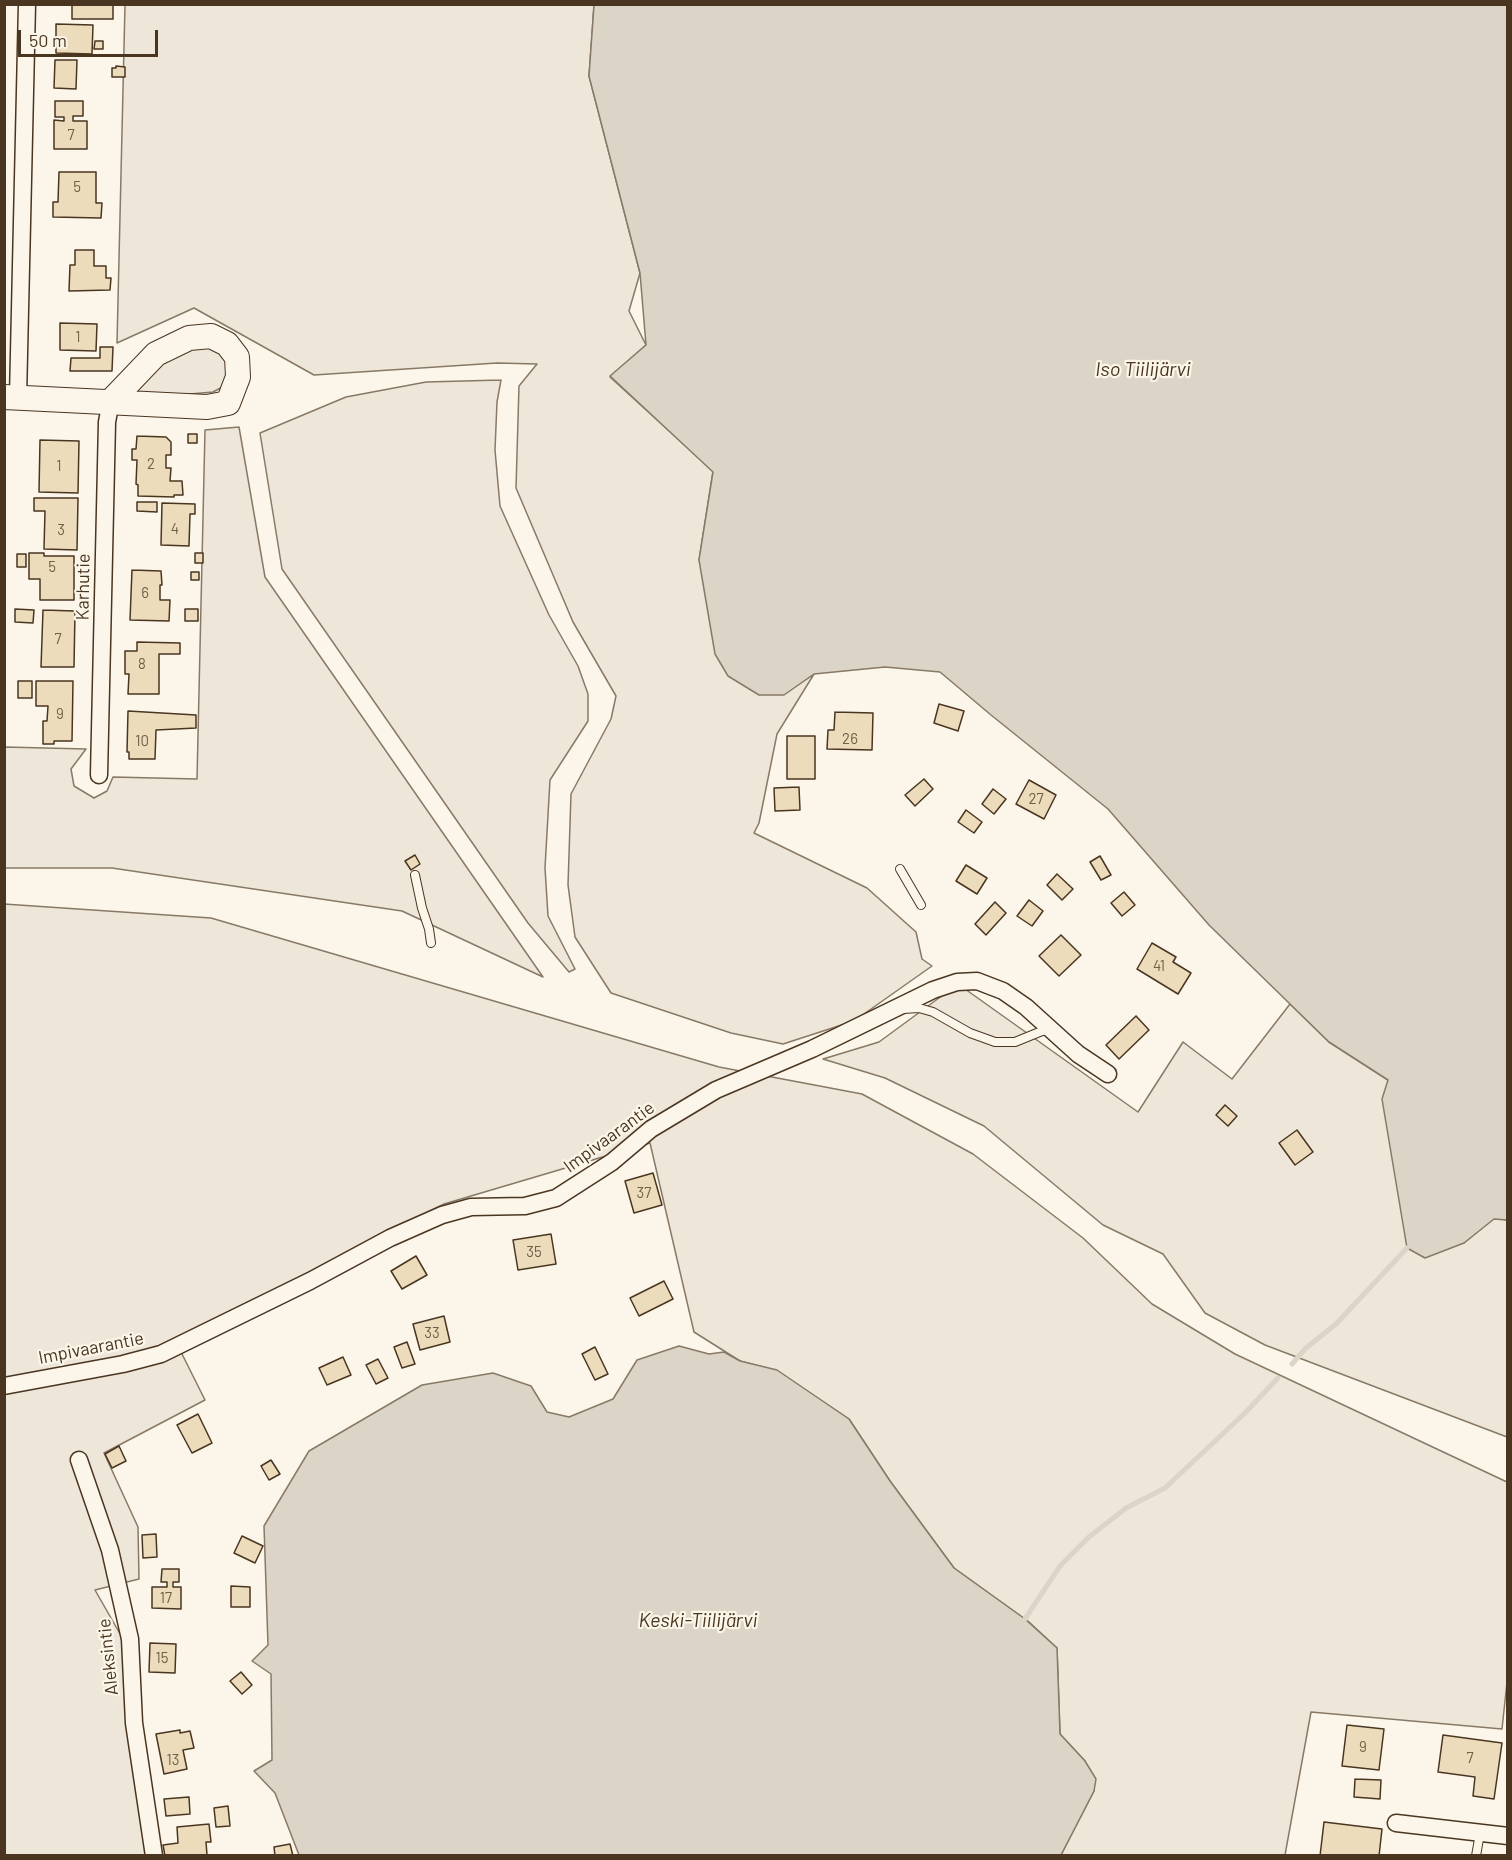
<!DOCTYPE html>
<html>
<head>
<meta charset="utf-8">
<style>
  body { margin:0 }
  #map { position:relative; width:1512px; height:1860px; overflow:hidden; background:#fbf6e9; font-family:Barlow,sans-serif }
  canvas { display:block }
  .frame { position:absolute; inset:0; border:6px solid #4a3520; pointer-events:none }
  .scale { position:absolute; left:18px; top:30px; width:140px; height:27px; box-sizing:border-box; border:3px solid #4a3520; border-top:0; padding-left:8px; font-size:18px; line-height:21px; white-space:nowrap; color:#4a3520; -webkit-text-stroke:4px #fbf6e9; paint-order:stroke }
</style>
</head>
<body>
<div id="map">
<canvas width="1512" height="1860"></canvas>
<div class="frame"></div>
<div class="scale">50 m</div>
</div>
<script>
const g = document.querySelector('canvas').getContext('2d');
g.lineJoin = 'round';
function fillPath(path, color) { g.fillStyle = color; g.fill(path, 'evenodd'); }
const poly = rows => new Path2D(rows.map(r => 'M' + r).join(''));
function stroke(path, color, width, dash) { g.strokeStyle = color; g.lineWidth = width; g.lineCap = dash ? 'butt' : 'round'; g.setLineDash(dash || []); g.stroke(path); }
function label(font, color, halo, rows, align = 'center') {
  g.font = font + ' Barlow,sans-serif'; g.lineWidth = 4.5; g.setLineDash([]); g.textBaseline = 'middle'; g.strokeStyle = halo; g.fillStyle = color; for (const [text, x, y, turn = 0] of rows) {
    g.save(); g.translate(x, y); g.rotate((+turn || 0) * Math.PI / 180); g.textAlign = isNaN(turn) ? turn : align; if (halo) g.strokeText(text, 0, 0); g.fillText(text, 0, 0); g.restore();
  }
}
const green = poly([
  [125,5,594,5,589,76,640,273,629,311,646,345,610,377,713,471,699,560,784,694,814,674,777,734,759,823,754,833,867,888,916,932,922,959,932,966,854,1021,783,1044,731,1033,611,993,575,937,568,885,571,794,611,719,616,696,573,622,516,488,519,386,537,364,497,363,314,375,194,308,117,343,125,5],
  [201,344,222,352,229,359,228,384,213,392,178,395,129,394,148,370,201,344],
  [501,380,497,402,495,450,500,506,549,615,578,666,588,694,588,721,550,780,545,868,548,916,575,969,569,972,528,923,282,569,260,433,346,397,426,382,501,380],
  [239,427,265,577,543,977,402,911,112,868,5,868,5,747,86,749,71,769,74,786,94,798,107,791,113,777,197,779,205,430,239,427],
  [4,904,211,918,719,1067,862,1094,973,1154,1083,1238,1152,1304,1235,1354,1507,1482,1508,1673,1502,1729,1311,1712,1285,1855,1061,1855,1094,1791,1085,1761,1060,1734,1057,1648,1029,1622,954,1568,890,1481,849,1419,777,1371,740,1361,694,1332,650,1143,444,1204,175,1340,205,1400,104,1453,138,1527,139,1579,95,1590,123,1639,147,1855,5,1855,4,904],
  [958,984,1138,1112,1183,1042,1232,1079,1290,1004,1329,1042,1388,1080,1464,1243,1494,1218,1507,1220,1507,1437,1265,1345,1205,1313,1163,1254,1103,1225,984,1126,885,1078,823,1059,879,1042,958,984]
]);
fillPath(green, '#ede6d9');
stroke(green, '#887966', 1.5);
const water = poly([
  [594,5,1507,5,1507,1220,1494,1219,1464,1243,1425,1258,1407,1248,1382,1099,1388,1080,1329,1042,1209,925,1108,809,991,715,940,672,885,667,814,674,784,695,759,695,728,676,715,654,699,560,713,472,610,376,646,345,640,273,589,76,594,5],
  [679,1346,709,1354,724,1352,740,1361,777,1370,849,1419,890,1481,954,1568,1025,1619,1057,1648,1060,1734,1085,1761,1096,1779,1094,1791,1061,1855,299,1855,275,1793,254,1771,272,1760,271,1674,252,1661,268,1645,264,1526,309,1451,422,1385,493,1373,531,1386,547,1412,569,1417,613,1399,637,1360,679,1346]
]);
fillPath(water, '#dcd4c6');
stroke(water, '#887966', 1.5);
stroke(poly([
  [1292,1364,1306,1348,1336,1324,1407,1248],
  [1025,1619,1060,1566,1089,1537,1126,1508,1165,1488,1245,1413,1278,1378]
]), '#dcd4c6', 5);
const building = poly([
  [72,4,113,4,113,19,72,19,72,4],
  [56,24,93,25,92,54,56,53,56,24],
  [95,41,103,41,103,49,94,49,95,41],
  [55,60,77,60,76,89,54,88,55,60],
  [116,66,125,67,125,77,112,77,112,68,116,68,116,66],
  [55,101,83,101,83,116,73,116,73,121,87,121,87,149,54,149,54,120,64,121,64,117,55,117,55,101],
  [59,172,96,172,96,203,102,203,101,218,53,217,53,202,58,202,59,172],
  [75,250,94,250,94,266,106,266,106,278,111,278,110,290,69,291,70,265,75,265,75,250],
  [60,323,97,324,96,351,60,350,60,323],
  [100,347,113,347,112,371,70,371,71,358,100,358,100,347],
  [188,434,197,434,197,443,188,443,188,434],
  [137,436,166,437,171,442,171,455,166,455,166,468,171,468,170,481,182,481,183,495,174,495,174,497,138,496,138,485,136,484,137,460,132,460,132,449,136,449,137,436],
  [40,440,79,441,78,493,39,492,40,440],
  [34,498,78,498,77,550,44,549,45,511,34,511,34,498],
  [137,502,157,502,157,512,137,511,137,502],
  [162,503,195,504,195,514,190,514,189,546,161,545,162,503],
  [29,553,44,553,44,556,74,556,74,600,40,600,40,579,29,579,29,553],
  [195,553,203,553,203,563,195,563,195,553],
  [17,554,26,554,26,567,17,567,17,554],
  [132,570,161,571,162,585,160,585,160,600,170,600,169,621,130,620,132,570],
  [191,572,199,572,199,580,191,580,191,572],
  [15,609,34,610,33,623,15,622,15,609],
  [185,609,198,609,198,621,185,621,185,609],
  [43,610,75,611,74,667,41,667,43,610],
  [137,642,180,643,180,654,159,654,159,694,128,694,129,674,125,674,125,651,137,651,137,642],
  [18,681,32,681,32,698,18,698,18,681],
  [36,681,73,681,72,741,54,741,54,744,43,744,43,721,47,721,48,706,36,706,36,681],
  [939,704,964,711,958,731,934,723,939,704],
  [128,711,196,715,196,728,156,730,155,759,129,759,129,752,127,752,128,711],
  [835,712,873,713,872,750,827,749,828,730,834,730,835,712],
  [787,736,815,736,815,779,787,779,787,736],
  [924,779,933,789,915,806,905,795,924,779],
  [1029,780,1056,795,1044,819,1016,804,1029,780],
  [799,787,800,810,775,811,774,788,799,787],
  [993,789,1006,799,994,814,982,804,993,789],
  [966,810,982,822,974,833,958,822,966,810],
  [415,855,420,864,411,870,405,861,415,855],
  [1100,856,1111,875,1101,880,1090,862,1100,856],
  [966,865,987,878,977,894,956,881,966,865],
  [1057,874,1073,889,1062,900,1047,885,1057,874],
  [1124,892,1135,905,1122,916,1111,903,1124,892],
  [1029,900,1043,911,1032,926,1017,916,1029,900],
  [995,902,1006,913,986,935,975,924,995,902],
  [1061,935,1081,955,1059,976,1039,956,1061,935],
  [1152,943,1176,957,1173,962,1191,973,1178,994,1137,969,1152,943],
  [1136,1016,1149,1030,1119,1059,1106,1045,1136,1016],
  [1225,1105,1237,1116,1228,1126,1216,1115,1225,1105],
  [1297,1130,1313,1152,1295,1165,1279,1143,1297,1130],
  [653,1173,662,1205,634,1213,625,1181,653,1173],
  [551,1234,556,1264,518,1270,513,1240,551,1234],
  [416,1256,427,1275,402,1289,391,1271,416,1256],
  [664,1281,673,1299,639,1316,630,1298,664,1281],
  [444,1316,450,1342,420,1350,413,1324,444,1316],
  [407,1342,415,1364,402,1368,394,1347,407,1342],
  [595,1347,608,1374,595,1380,582,1354,595,1347],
  [343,1357,351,1375,327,1385,319,1368,343,1357],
  [378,1359,388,1378,376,1384,366,1365,378,1359],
  [198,1414,212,1443,192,1453,177,1425,198,1414],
  [119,1446,126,1461,112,1468,105,1454,119,1446],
  [271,1460,280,1474,269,1480,261,1466,271,1460],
  [156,1534,157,1557,143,1558,142,1535,156,1534],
  [242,1536,263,1546,255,1563,234,1553,242,1536],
  [162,1569,179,1569,179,1582,173,1582,173,1587,181,1587,181,1609,152,1608,152,1587,167,1587,167,1582,161,1582,162,1569],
  [231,1586,250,1587,250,1607,231,1607,231,1586],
  [150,1643,176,1644,175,1673,149,1672,150,1643],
  [241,1672,252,1685,242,1694,230,1681,241,1672],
  [1347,1725,1384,1729,1379,1770,1342,1766,1347,1725],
  [180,1730,180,1733,190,1731,194,1748,183,1750,187,1769,164,1774,156,1734,180,1730],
  [1443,1735,1502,1743,1494,1799,1473,1796,1475,1777,1438,1772,1443,1735],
  [1355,1779,1381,1780,1380,1799,1354,1797,1355,1779],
  [189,1797,190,1814,166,1816,164,1799,189,1797],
  [228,1806,230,1826,216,1827,214,1808,228,1806],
  [1324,1822,1382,1829,1379,1856,1320,1856,1324,1822],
  [209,1824,211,1842,206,1842,207,1855,165,1856,163,1845,178,1843,177,1827,209,1824],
  [290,1844,293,1856,275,1856,274,1847,290,1844]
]);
fillPath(building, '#ecdcbc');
stroke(building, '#4a3520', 1.5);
const lane = poly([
  [900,869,921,905],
  [415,875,422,908,429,929,431,943],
  [903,1009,919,1008,933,1012,970,1033,995,1042,1015,1042,1042,1031,1049,1030],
  [1476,1856,1480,1833]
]);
const street = poly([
  [18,397,27,4],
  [99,775,107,422,111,401],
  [4,1386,123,1364,161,1354,310,1281,390,1238,442,1215,471,1207,525,1206,556,1198,612,1162,651,1129,716,1090,812,1049,933,990,957,982,977,981,1003,991,1026,1007,1078,1054,1108,1074],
  [79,1460,110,1550,130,1639,134,1723,154,1856],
  [1396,1823,1508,1836]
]);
const secondary = poly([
  [4,397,207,407,228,403,238,377,237,357,227,344,211,336,189,338,156,354,111,401]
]);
stroke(lane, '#4a3520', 10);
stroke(street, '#4a3520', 19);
stroke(secondary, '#4a3520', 26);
stroke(lane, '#fbf6e9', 8);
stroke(street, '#fbf6e9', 16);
stroke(secondary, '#fbf6e9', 24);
label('15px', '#725f47', null, [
  ["7",71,135],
  ["5",77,187],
  ["1",78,337],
  ["2",151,464],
  ["1",59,466],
  ["4",175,529],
  ["3",61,530],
  ["5",52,567],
  ["6",145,593],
  ["7",58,639],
  ["8",142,664],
  ["9",60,714],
  ["26",850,739],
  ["10",142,741],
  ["27",1036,799],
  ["41",1159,966],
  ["37",644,1193],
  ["35",534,1252],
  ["33",432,1333],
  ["17",166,1598],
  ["15",162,1658],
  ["9",1363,1747],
  ["7",1470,1758],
  ["13",173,1760]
]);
label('18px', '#4a3520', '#fbf6e9', [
  ["Karhutie",83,587,-89],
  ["Impivaarantie",609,1137,-36],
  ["Impivaarantie",91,1348,-11],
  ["Aleksintie",108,1657,-96]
]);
label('italic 20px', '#4a3520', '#fbf6e9', [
  ["Iso Tiilijärvi",1143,369],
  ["Keski-Tiilijärvi",698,1620]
]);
</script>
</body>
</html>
